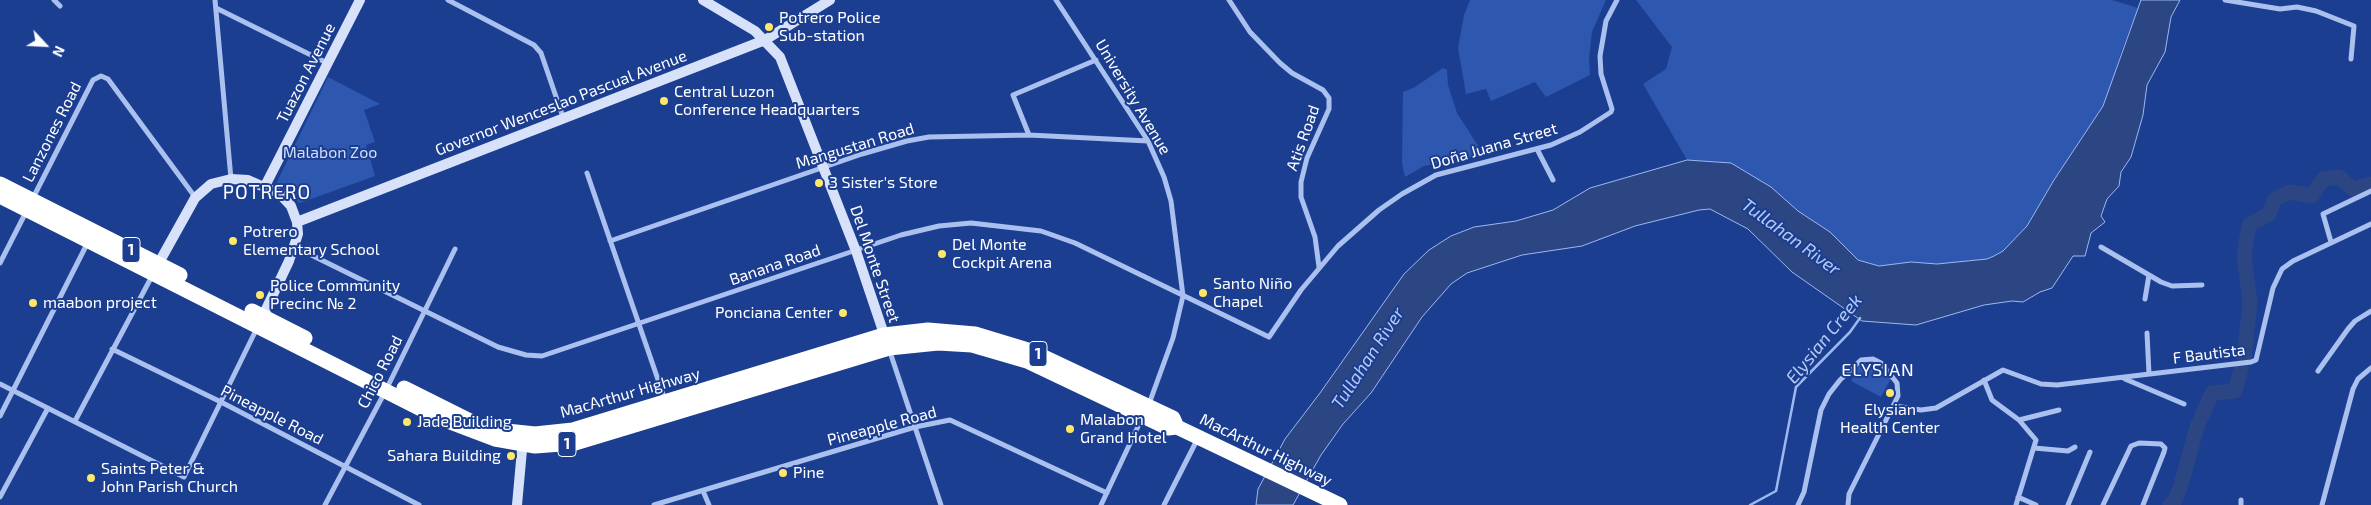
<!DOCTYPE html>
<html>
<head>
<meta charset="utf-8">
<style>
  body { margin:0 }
  #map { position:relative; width:2371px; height:505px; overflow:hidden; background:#1b3e91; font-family:"Exo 2",sans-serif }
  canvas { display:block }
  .north { position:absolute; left:20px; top:20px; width:50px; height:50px; -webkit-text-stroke:4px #1b3e91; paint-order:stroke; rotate:115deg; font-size:14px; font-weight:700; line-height:20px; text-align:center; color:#fff }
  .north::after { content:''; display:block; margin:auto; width:18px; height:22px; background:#fff; clip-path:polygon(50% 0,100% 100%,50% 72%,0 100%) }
</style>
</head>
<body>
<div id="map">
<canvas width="2371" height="505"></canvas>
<div class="north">N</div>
</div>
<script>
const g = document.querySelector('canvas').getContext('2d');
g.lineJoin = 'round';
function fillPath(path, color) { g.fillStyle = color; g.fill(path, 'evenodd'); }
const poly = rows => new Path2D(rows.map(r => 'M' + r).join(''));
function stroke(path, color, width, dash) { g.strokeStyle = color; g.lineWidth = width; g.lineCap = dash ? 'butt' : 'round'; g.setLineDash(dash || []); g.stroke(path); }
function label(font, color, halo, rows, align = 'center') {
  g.font = font + ' "Exo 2",sans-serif'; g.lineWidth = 4; g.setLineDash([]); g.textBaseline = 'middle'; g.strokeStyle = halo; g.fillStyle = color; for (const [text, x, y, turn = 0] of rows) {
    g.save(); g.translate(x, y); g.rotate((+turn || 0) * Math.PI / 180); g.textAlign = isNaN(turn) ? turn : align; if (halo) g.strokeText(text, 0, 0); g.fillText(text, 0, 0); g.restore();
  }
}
fillPath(poly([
  [1470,0,1606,0,1592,32,1589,59,1590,75,1546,97,1535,82,1491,101,1486,89,1466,94,1458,48,1464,15],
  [1636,0,2112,0,2138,8,2120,55,2114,79,2103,106,2054,180,2027,226,2012,242,2003,251,1987,259,1937,264,1911,262,1879,266,1858,260,1830,232,1798,211,1771,187,1731,163,1687,160,1643,84,1666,69,1672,47],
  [1443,68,1447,70,1448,85,1457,113,1484,155,1424,166,1405,177,1402,163,1403,92,1415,87],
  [328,77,380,104,364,110,375,142,366,145,375,176,300,203,276,184],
  [1861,362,1891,378,1881,397,1851,381]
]), '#2e57af');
const water = poly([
  [2141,0,2180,0,2171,17,2165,52,2147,85,2143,115,2131,157,2121,172,2119,186,2107,199,2101,216,2105,222,2091,233,2085,256,2073,256,2052,288,2040,292,2023,302,2012,301,1984,305,1916,325,1862,321,1792,272,1748,229,1710,209,1699,210,1635,226,1582,246,1522,255,1467,273,1451,284,1422,317,1371,393,1343,424,1321,455,1293,505,1256,505,1258,489,1285,439,1320,393,1404,274,1429,250,1451,236,1474,227,1516,221,1553,210,1590,188,1687,160,1731,163,1771,187,1798,211,1830,232,1858,260,1879,266,1911,262,1937,264,1987,259,1994,256,2003,251,2027,226,2054,180,2103,106,2141,0]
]);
fillPath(water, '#2c4684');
stroke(water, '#9db8f1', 1);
stroke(poly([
  [1750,505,1776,491,1796,387,1850,332,1860,318]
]), '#9db8f1', 2.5);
stroke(poly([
  [2244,358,2250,303,2244,255,2249,225,2269,214,2275,199,2290,192,2312,196,2323,179,2339,177,2353,189,2371,184],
  [2170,505,2173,504,2180,488,2197,427,2212,393,2235,391,2241,369]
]), '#2c4684', 15);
stroke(poly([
  [54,0,60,6],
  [215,0,231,179],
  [448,0,534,45,541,53,563,117],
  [1056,0,1148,141,1164,177,1171,201,1183,296,1173,338,1149,404],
  [1229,0,1250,32,1280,63,1292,73,1323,90,1329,98,1329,109,1307,158,1301,182,1301,197,1315,237,1319,267],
  [2225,0,2280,9,2297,7,2316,11,2354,26,2351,59],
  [216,8,327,63],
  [1029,135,1013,95,1096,60],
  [1537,149,1553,180],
  [587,173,665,400],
  [33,198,93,80,101,76,108,79,195,197],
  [610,241,862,154,907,141,929,137,1029,135,1148,141],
  [2331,242,2323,214,2371,191],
  [295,247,498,347,526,355,542,356,901,235,939,226,971,223,1041,231,1075,243,1269,337,1301,290,1338,246,1379,210,1402,194,1436,175,1551,145,1580,132,1611,112,1612,109,1601,74,1600,56,1606,21,1617,0],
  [2101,247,2161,282,2172,286,2202,285],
  [0,263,26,212],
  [2145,299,2149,275],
  [2147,333,2149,374],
  [112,349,221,402,419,505],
  [889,349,941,505],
  [2318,371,2348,329,2355,321,2371,311],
  [2125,379,2184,404],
  [1984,380,1992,400,2019,420,2036,440,2016,505],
  [0,384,184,477,257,328],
  [1895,406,1921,410,1936,408,2003,370,2041,384,2057,385,2251,362,2256,360,2273,288,2282,269,2293,261,2371,224],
  [0,416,88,242],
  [2019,420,2059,410],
  [75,421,152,276],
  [2034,448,2068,451,2075,447],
  [703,491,709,505],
  [0,497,48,408],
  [2018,497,2036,505],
  [2241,500,2241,505],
  [325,505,386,390,455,249],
  [654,505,915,427,950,420,1107,493],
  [1101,505,1142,418],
  [1164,505,1198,438],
  [1798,505,1804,492,1821,410,1829,394,1840,380,1861,360,1873,359,1881,363,1897,383,1898,396,1849,494,1848,505],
  [2068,505,2090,452],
  [2103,505,2131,446,2139,443,2161,444,2165,448,2164,452,2143,505],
  [2322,505,2353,389,2358,379,2371,368]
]), '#aac0ef', 5);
stroke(poly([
  [703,0,755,31,780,57,856,251,886,340],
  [265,186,360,0],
  [297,222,765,40,830,0],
  [156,268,195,198,211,184,231,179,248,180,280,194,291,206,297,222,298,234,289,261,260,322],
  [517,505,523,439]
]), '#d7e2fa', 10);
stroke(poly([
  [0,184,180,275],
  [0,196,437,417,495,439,535,446,575,443,889,348,938,343,972,345,1027,361,1168,428,1177,427,1340,505],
  [252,311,305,338],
  [404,388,470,421],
  [497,430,535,434,573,430,884,335,928,330,975,334,1031,351,1173,418,1177,427]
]), '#fff', 15);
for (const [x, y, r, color] of [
  [769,27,5,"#ffe868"],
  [664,101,5,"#ffe868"],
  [819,183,5,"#ffe868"],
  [233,241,5,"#ffe868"],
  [942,254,5,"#ffe868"],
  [1203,293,5,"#ffe868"],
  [260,295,5,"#ffe868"],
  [33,303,5,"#ffe868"],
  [843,313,5,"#ffe868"],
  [1890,393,5,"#ffe868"],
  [407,422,5,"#ffe868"],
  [1070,429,5,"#ffe868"],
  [511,456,5,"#ffe868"],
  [783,473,5,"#ffe868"],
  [91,478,5,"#ffe868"]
]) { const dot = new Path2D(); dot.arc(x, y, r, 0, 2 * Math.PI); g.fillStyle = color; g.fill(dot); stroke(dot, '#1b3e91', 2); }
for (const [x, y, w] of [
  [131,250,18],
  [1038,354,18],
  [567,444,18]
]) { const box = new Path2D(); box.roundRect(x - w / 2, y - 12.5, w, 25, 4); g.fillStyle = '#1b3e91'; g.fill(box); stroke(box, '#fff', 1); }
label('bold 15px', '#fff', null, [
  ["1",131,250],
  ["1",1038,354],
  ["1",567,444]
]);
label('16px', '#fff', '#1b3e91', [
  ["Potrero Police",779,18],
  ["Sub-station",779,36],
  ["Central Luzon",674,92],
  ["Conference Headquarters",674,110],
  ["3 Sister's Store",829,183],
  ["Potrero",243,232],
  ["Elementary School",243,250],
  ["Del Monte",952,245],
  ["Cockpit Arena",952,263],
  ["Santo Niño",1213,284],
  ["Chapel",1213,302],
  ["Police Community",270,286],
  ["Precinc № 2",270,304],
  ["maabon project",43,303],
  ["Ponciana Center",833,313,"right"],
  ["Elysian",1890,410,"center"],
  ["Health Center",1890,428,"center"],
  ["Malabon",1080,420],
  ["Grand Hotel",1080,438],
  ["Jade Building",417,422],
  ["Sahara Building",501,456,"right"],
  ["Saints Peter &",101,469],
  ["John Parish Church",101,487],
  ["Pine",793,473]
], 'left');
label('16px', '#fff', '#1b3e91', [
  ["Tuazon Avenue",306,73,-63],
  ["University Avenue",1133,97,59],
  ["Governor Wenceslao Pascual Avenue",561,103,-21],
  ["Lanzones Road",52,132,-63],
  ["Atis Road",1303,138,-70],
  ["Mangustan Road",855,146,-17],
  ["Doña Juana Street",1494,146,-16],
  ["Del Monte Street",875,264,71],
  ["Banana Road",775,265,-19],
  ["F Bautista",2209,354,-7],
  ["Chico Road",380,372,-63],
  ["MacArthur Highway",630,393,-16],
  ["Pineapple Road",272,415,27],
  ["Pineapple Road",882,426,-15],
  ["MacArthur Highway",1266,450,26]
]);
label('16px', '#d0defa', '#1b3e91', [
  ["Malabon Zoo",330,153]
]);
label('italic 18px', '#b6caf5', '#1b3e91', [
  ["Tullahan River",1791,237,36],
  ["Elysian Creek",1824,339,-51],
  ["Tullahan River",1368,358,-57]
]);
g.letterSpacing = '1px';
label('18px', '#fff', '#1b3e91', [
  ["ELYSIAN",1878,370]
]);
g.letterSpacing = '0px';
g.letterSpacing = '1px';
label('19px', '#fff', '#1b3e91', [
  ["POTRERO",267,193]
]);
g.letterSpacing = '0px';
</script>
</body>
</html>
